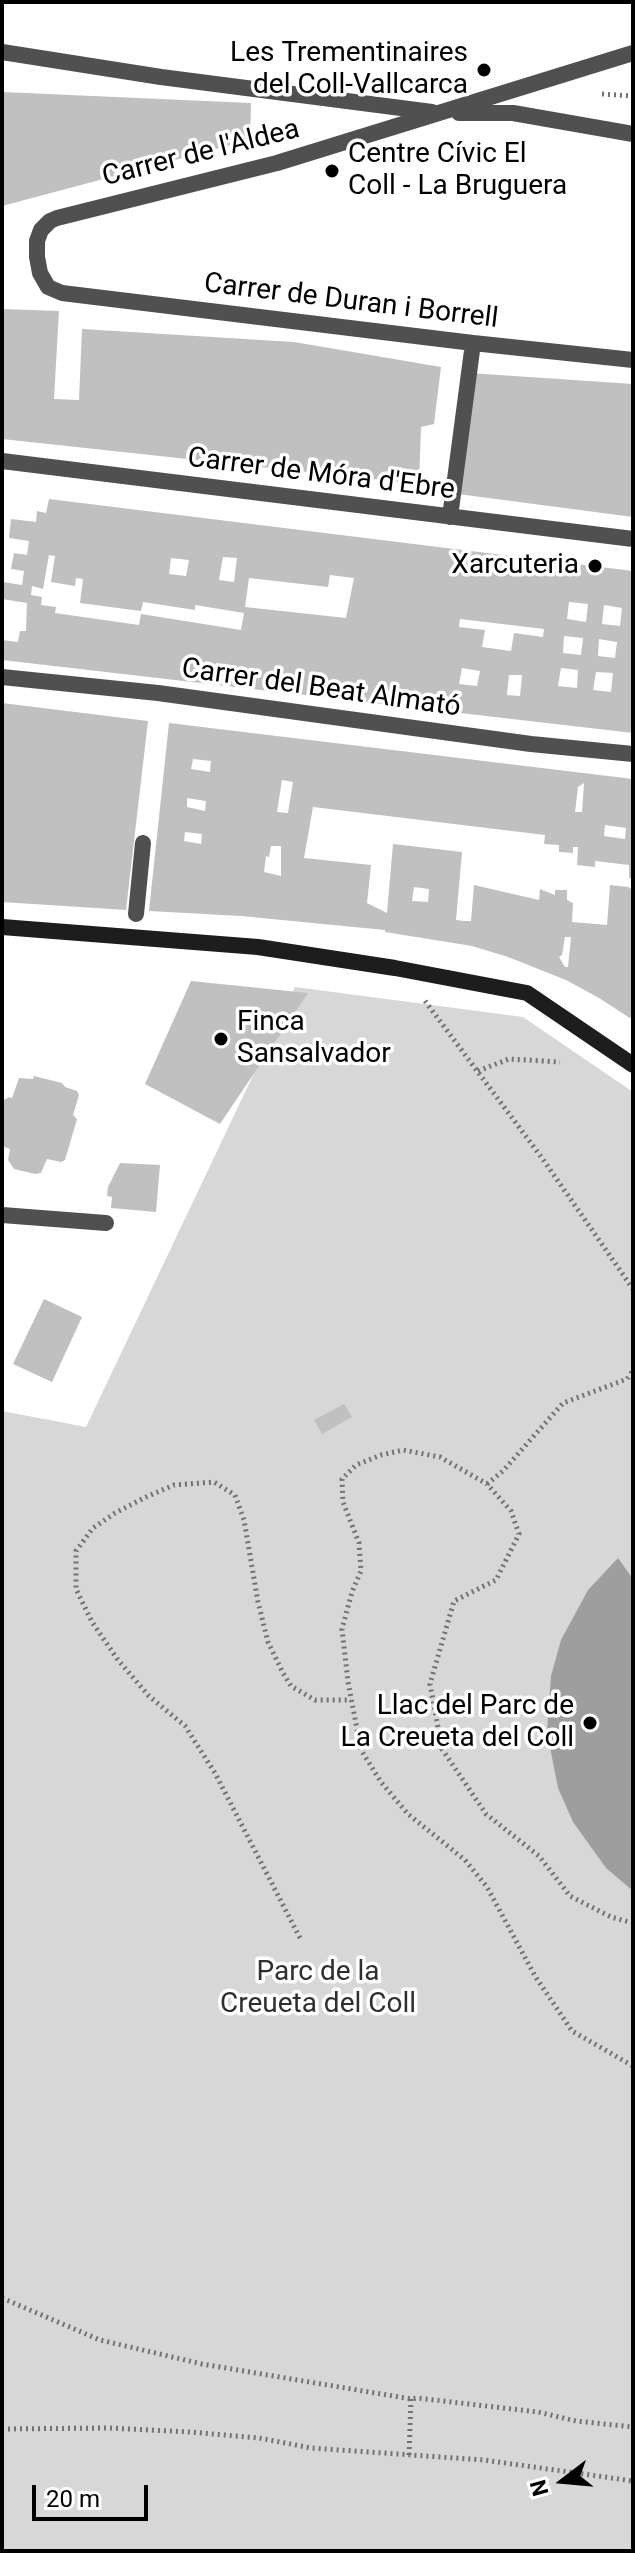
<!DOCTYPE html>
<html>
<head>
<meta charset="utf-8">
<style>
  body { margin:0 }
  #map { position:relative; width:635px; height:2553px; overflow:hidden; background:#fff; font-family:Roboto,sans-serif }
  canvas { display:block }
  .frame { position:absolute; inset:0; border:4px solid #000; pointer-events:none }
  .north { position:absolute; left:523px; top:2441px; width:80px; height:80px; -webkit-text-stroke:6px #fff; paint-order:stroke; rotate:254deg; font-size:22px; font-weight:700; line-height:32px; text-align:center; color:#000 }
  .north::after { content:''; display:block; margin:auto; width:28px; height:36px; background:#000; clip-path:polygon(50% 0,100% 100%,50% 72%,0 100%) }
  .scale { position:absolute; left:32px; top:2485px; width:116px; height:36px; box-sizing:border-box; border:4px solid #000; border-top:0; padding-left:10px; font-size:24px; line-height:28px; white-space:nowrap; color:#000; -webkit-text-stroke:6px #fff; paint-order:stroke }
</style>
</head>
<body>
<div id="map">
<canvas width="635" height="2553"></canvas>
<div class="frame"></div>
<div class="north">N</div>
<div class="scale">20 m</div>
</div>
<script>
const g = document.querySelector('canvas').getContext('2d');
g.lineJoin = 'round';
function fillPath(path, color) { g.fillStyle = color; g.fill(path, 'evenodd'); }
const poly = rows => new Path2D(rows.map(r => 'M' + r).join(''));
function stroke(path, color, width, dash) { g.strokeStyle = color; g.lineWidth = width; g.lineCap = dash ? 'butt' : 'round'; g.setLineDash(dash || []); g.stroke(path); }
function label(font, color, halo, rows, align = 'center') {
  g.font = font + ' Roboto,sans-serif'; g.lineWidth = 7; g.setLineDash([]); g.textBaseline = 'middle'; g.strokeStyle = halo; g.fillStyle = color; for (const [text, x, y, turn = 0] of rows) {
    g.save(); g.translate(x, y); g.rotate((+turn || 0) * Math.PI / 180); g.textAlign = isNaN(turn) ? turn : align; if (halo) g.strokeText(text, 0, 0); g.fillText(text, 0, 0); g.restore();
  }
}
fillPath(poly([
  [295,987,523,1017,633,1092,633,2551,2,2551,2,1411,86,1427]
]), '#d7d7d7');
fillPath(poly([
  [618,1558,633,1579,633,1891,606,1868,573,1822,558,1788,547,1732,551,1676,561,1640,588,1590]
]), '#9e9e9e');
fillPath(poly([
  [2,92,251,103,250,140,2,206],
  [2,309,59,311,54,399,79,400,82,329,294,342,441,367,434,424,421,427,419,484,2,439],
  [469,373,633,384,633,517,458,494],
  [49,499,633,571,633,733,2,660,2,640,18,642,20,631,26,631,27,603,2,599,3,582,22,585,24,571,11,569,14,553,27,555,29,541,9,538,11,519,36,522,37,511,46,513],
  [49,555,55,556,51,582,75,586,76,578,83,579,80,603,141,611,143,602,195,610,195,605,244,613,241,630,141,614,139,625,55,613,56,607,41,605,42,597,31,595,32,586,43,589],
  [223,557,237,558,234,582,219,580],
  [171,558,189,560,186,576,169,574],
  [330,575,354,578,346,618,245,607,249,578,328,587],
  [569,602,588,604,586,622,567,619],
  [604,605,622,608,620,626,602,624],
  [460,619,544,629,543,637,514,633,511,651,482,647,485,630,459,627],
  [564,636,583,638,581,655,563,653],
  [599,639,617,642,615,658,598,656],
  [462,668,480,671,477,686,459,684],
  [561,668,578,670,577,688,558,686],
  [596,672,613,673,611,692,593,690],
  [509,675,522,675,520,696,507,695],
  [2,703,148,721,126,910,2,902],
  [169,723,633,779,633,879,629,878,629,865,595,861,595,867,577,865,578,847,573,847,573,853,559,852,559,845,544,844,545,835,313,807,304,858,371,865,367,903,387,913,393,844,462,852,456,920,464,921,471,921,474,885,539,900,540,889,555,895,555,890,567,890,567,900,573,903,572,922,607,925,610,885,628,887,633,890,633,1020,599,998,566,980,508,957,472,946,385,932,385,930,241,916,149,911],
  [193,759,211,761,210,772,191,769],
  [282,780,293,782,288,813,277,812],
  [584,783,582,812,575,812,578,787],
  [187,798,206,801,205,811,187,807],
  [605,825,626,828,625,839,604,836],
  [185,832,202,834,201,844,184,841],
  [271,846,281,846,281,876,264,872,266,856,269,857],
  [414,887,429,889,428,902,412,901],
  [565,937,571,937,568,967,565,967,559,957,562,955],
  [191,981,308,993,220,1124,145,1084],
  [34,1076,62,1083,65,1087,77,1091,79,1095,73,1115,77,1119,65,1160,61,1162,47,1159,41,1173,35,1174,14,1169,8,1160,10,1149,2,1146,2,1109,4,1100,9,1097,12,1098,19,1078,33,1079],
  [120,1163,160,1165,156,1212,111,1208,112,1197,107,1196,108,1187],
  [44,1299,82,1317,52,1382,13,1364],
  [344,1404,352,1417,322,1434,314,1420]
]), '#c0c0c0');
stroke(poly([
  [602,94,633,96],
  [425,1001,542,1158,633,1289],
  [478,1071,509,1059,560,1062],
  [487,1484,503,1471,563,1403,627,1379,633,1370],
  [633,1923,611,1917,570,1896,539,1856,486,1814,442,1749,430,1684,454,1601,496,1580,519,1534,511,1511,487,1484,440,1457,403,1450,381,1455,356,1465,342,1479,343,1502,359,1543,361,1571,352,1592,342,1629,348,1682,361,1750,381,1782,408,1814,465,1860,487,1887,535,1976,572,2031,633,2066],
  [300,1938,215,1773,185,1726,149,1696,118,1660,92,1622,76,1589,76,1551,93,1528,115,1513,146,1497,174,1485,214,1482,235,1495,244,1520,258,1602,268,1642,283,1673,291,1686,315,1700,351,1700],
  [2,2298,100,2340,202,2364,411,2399,417,2398,538,2412,576,2421,633,2427],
  [2,2429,109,2428,190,2432,259,2438,311,2448,484,2460,633,2481],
  [409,2455,411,2399]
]), '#727272', 5, [2, 4]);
stroke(poly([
  [2,52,161,77,432,112],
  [633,53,277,163,57,218,50,221,41,230,37,241,37,257,40,273,48,287,62,293,473,343,633,360],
  [459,113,513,113,633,134],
  [2,461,633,539],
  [450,517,473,343],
  [2,677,158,693,531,744,633,754],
  [136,914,143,843],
  [2,1215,106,1223]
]), '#505050', 16);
stroke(poly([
  [2,927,258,947,395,968,527,993,633,1065]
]), '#1d1d1d', 16);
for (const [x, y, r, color] of [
  [484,70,8,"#000"],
  [332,171,8,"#000"],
  [595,566,8,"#000"],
  [221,1039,8,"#000"],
  [590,1723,8,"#000"]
]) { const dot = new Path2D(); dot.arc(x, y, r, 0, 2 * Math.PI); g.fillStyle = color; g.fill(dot); stroke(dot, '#fff', 3); }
label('28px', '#000', '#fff', [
  ["Les Trementinaires",468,54],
  ["del Coll-Vallcarca",468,86],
  ["Centre Cívic El",348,155,"left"],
  ["Coll - La Bruguera",348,187,"left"],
  ["Xarcuteria",579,566],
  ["Finca",237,1023,"left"],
  ["Sansalvador",237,1055,"left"],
  ["Llac del Parc de",574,1707],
  ["La Creueta del Coll",574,1739]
], 'right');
label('28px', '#000', '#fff', [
  ["Carrer de l'Aldea",201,154,-14],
  ["Carrer de Duran i Borrell",351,302,7],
  ["Carrer de Móra d'Ebre",321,475,7],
  ["Carrer del Beat Almató",321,689,8]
]);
label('28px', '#2e2e2e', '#fff', [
  ["Parc de la",318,1973],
  ["Creueta del Coll",318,2005]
]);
</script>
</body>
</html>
